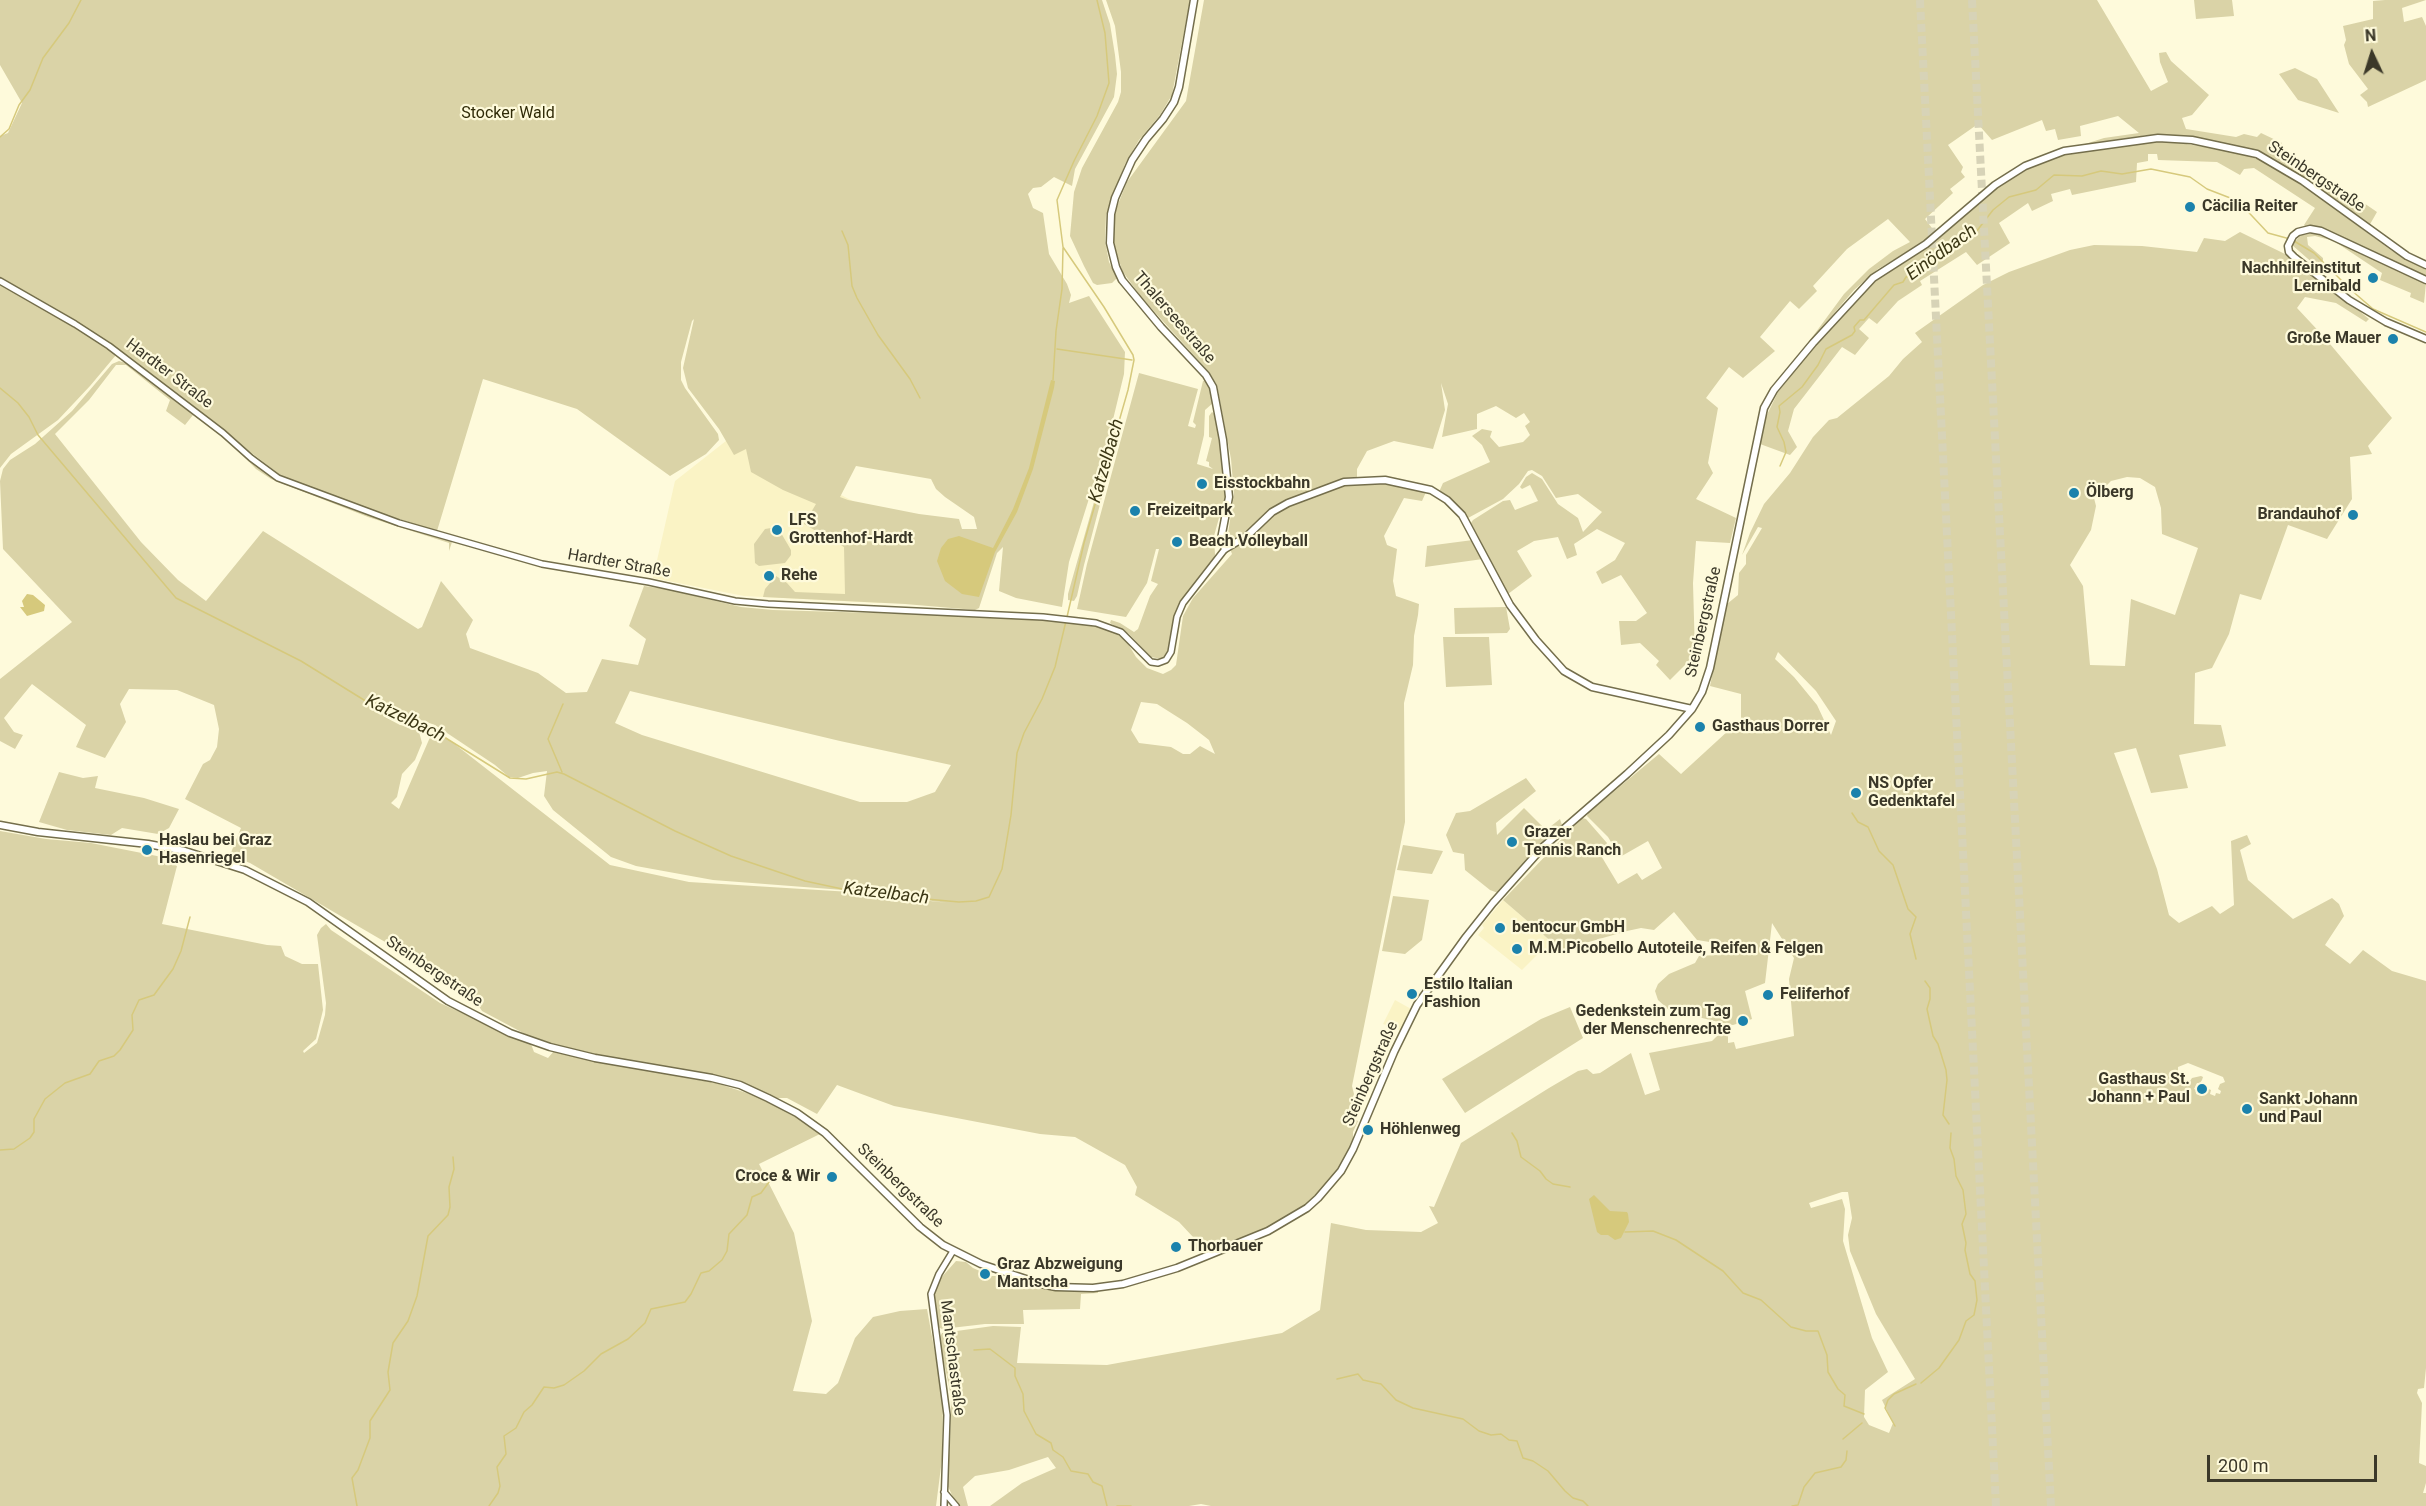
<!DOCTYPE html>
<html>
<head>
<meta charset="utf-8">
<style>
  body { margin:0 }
  #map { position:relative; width:2426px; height:1506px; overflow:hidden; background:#fefadb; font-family:Roboto,sans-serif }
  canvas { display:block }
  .north { position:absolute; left:2342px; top:24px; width:60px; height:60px; -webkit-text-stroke:4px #fefadb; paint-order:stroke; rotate:356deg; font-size:16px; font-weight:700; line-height:24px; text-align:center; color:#3b3829 }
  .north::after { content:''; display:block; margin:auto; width:21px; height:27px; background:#3b3829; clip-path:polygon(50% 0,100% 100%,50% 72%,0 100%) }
  .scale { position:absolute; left:2207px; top:1455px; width:170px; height:27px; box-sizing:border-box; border:3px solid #3b3829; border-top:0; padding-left:8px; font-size:18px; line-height:21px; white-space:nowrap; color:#3b3829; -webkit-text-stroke:4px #fefadb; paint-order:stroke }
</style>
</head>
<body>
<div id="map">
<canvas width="2426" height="1506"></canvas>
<div class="north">N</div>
<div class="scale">200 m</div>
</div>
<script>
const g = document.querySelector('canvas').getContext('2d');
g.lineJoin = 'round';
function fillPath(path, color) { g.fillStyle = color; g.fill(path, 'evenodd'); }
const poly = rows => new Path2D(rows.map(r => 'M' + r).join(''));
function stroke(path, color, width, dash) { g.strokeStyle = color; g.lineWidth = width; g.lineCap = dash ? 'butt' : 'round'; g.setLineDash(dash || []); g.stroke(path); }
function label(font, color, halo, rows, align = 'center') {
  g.font = font + ' Roboto,sans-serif'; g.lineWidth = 4.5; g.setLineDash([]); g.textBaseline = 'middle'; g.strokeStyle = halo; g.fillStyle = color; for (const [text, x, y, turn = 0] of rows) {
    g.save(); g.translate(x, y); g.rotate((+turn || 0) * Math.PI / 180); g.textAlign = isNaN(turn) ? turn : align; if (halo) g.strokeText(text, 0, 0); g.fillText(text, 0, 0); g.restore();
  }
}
fillPath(poly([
  [731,437,883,517,898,543,880,603,744,596,653,578,675,481],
  [1503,900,1555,945,1539,953,1522,970,1478,935,1484,928,1482,925],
  [1395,1000,1413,1010,1400,1030,1383,1024]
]), '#faf3c5');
fillPath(poly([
  [0,0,1102,0,1110,24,1115,55,1117,74,1114,97,1075,169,1072,186,1054,177,1041,187,1033,188,1028,194,1033,208,1043,213,1049,254,1067,284,1071,295,1069,303,1089,296,1125,352,1124,374,1110,432,1069,562,1062,607,1016,598,999,591,1003,547,997,553,979,608,975,610,905,604,763,597,765,589,776,576,787,583,795,592,845,594,844,547,804,524,816,504,783,490,751,472,746,449,734,455,719,429,688,388,683,368,694,319,692,321,681,362,681,380,685,388,718,434,719,440,706,454,670,476,577,409,483,379,437,531,351,504,280,475,124,354,81,325,0,278,0,136,8,133,22,103,0,65],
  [856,466,931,479,936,489,945,497,974,517,977,529,962,529,959,519,919,514,848,500,840,497],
  [1106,0,1190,0,1172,95,1160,115,1139,140,1125,164,1106,215,1105,241,1109,262,1117,278,1112,283,1097,285,1093,283,1084,266,1070,236,1074,192,1082,168,1118,102,1121,92,1121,72,1115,26],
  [1204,0,2097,0,2151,91,2168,82,2160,62,2159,53,2166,52,2171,61,2209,95,2192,115,2182,118,2186,129,2236,137,2244,134,2257,137,2261,133,2282,143,2280,155,2291,159,2290,165,2331,191,2342,188,2377,212,2369,226,2287,167,2255,150,2232,145,2170,135,2148,135,2082,145,2104,138,2139,133,2118,116,2080,126,2081,136,2058,140,2055,129,2046,131,2042,120,1992,140,1978,124,1948,145,1963,167,1961,172,1965,177,1950,189,1953,193,1925,219,1935,232,1916,247,1878,269,1854,290,1802,351,1844,294,1869,269,1893,251,1910,242,1888,219,1847,249,1813,286,1817,291,1799,309,1790,301,1760,337,1775,351,1743,378,1729,367,1706,398,1718,408,1708,463,1713,473,1696,499,1736,518,1730,543,1696,541,1693,583,1695,655,1670,680,1656,665,1659,661,1640,643,1621,645,1619,621,1636,621,1647,613,1621,575,1602,584,1596,572,1615,560,1625,543,1597,529,1574,544,1577,555,1567,559,1558,537,1534,541,1517,551,1532,576,1508,594,1471,523,1473,520,1503,501,1510,500,1515,510,1538,501,1530,485,1522,489,1520,487,1526,477,1532,473,1542,479,1558,504,1578,518,1583,532,1602,512,1578,494,1556,498,1542,476,1532,470,1528,471,1519,484,1503,499,1468,518,1451,499,1439,492,1443,483,1490,462,1482,445,1472,436,1482,429,1492,431,1490,437,1499,447,1523,442,1530,435,1525,426,1530,422,1524,413,1516,418,1496,406,1477,414,1477,429,1442,437,1448,404,1441,383,1445,410,1433,449,1394,441,1367,451,1357,469,1357,485,1384,483,1426,492,1422,501,1404,498,1384,536,1387,545,1397,549,1393,581,1396,596,1419,604,1418,615,1414,636,1413,665,1404,703,1405,822,1352,1086,1354,1094,1347,1115,1358,1121,1353,1132,1353,1140,1336,1174,1309,1202,1270,1226,1201,1255,1190,1242,1193,1237,1179,1222,1135,1195,1137,1187,1125,1165,1075,1137,1040,1134,894,1106,837,1085,817,1114,787,1098,777,1098,751,1086,718,1076,634,1063,560,1046,527,1035,482,1011,469,991,250,863,230,855,241,828,185,799,203,764,210,760,217,747,219,729,214,705,177,690,129,689,120,704,126,722,105,758,76,747,86,725,32,684,4,718,14,732,23,735,15,749,0,741,0,679,72,622,3,549,0,481,3,469,10,460,35,444,72,411,112,364,119,361,129,364,284,482,353,510,447,538,452,542,449,551,449,543,368,517,271,479,256,469,228,440,193,415,185,425,166,411,170,400,126,365,116,365,89,400,55,434,141,542,178,580,206,601,263,531,418,629,422,627,441,581,473,620,466,634,470,648,538,673,566,693,587,692,602,659,638,665,646,639,629,626,644,586,666,589,741,607,773,610,1010,617,1086,625,1108,629,1117,634,1127,642,1136,657,1147,668,1163,674,1171,670,1176,665,1183,616,1193,598,1232,554,1227,540,1234,494,1231,459,1217,385,1209,372,1141,297,1123,272,1114,247,1112,230,1116,209,1127,182,1186,101],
  [630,691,840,741,951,765,935,792,907,802,860,802,642,735,615,723],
  [1141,702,1157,704,1187,723,1209,740,1215,754,1200,746,1190,754,1183,754,1171,747,1139,743,1131,730],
  [386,708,435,725,495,765,509,777,518,778,533,773,547,771,544,796,553,810,611,857,636,866,713,880,856,891,948,903,851,892,689,882,610,865,434,728,399,809,391,803,397,797,402,774,415,760,422,743,418,728,400,725,383,716],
  [2194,0,2232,0,2234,16,2196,19],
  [2385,0,2426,0,2402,8,2404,22,2422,17,2426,26,2426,80,2368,107,2367,102,2360,95,2368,89,2349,64,2344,45,2346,40,2343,26,2373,19,2373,1],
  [2295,68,2317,79,2339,113,2298,100,2279,74],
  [2168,141,2241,153,2270,164,2308,189,2392,251,2426,268,2426,277,2322,228,2305,226,2304,225,2315,208,2254,168,2244,169,2240,175,2217,162,2158,160,2157,154,2148,154,2148,161,2137,163,2136,182,2072,195,2070,189,2051,194,2053,201,2032,211,2028,203,1999,223,2010,243,1977,265,1966,252,1920,281,1922,285,1898,301,1877,324,1869,318,1859,329,1869,338,1855,355,1842,347,1794,409,1788,431,1797,447,1790,455,1760,444,1765,419,1778,392,1830,327,1877,279,1934,243,2003,182,2040,162,2057,156,2126,145],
  [2240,232,2285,254,2323,281,2369,319,2366,322,2336,303,2305,297,2297,308,2325,338,2392,418,2368,446,2372,454,2350,457,2352,499,2327,539,2288,525,2261,600,2240,594,2229,634,2212,668,2195,673,2194,724,2221,725,2226,746,2179,755,2188,788,2151,793,2136,748,2114,753,2157,869,2169,915,2179,923,2212,906,2220,914,2234,905,2231,841,2247,835,2251,844,2240,850,2248,880,2293,919,2332,898,2339,904,2344,916,2325,945,2350,964,2363,950,2392,971,2426,981,2426,1368,2424,1388,2418,1389,2417,1393,2422,1403,2419,1463,2426,1466,2426,1483,2423,1493,2426,1493,2426,1506,1211,1506,1201,1504,1189,1506,990,1506,1022,1483,1056,1468,1048,1457,1009,1470,975,1476,963,1487,968,1506,957,1506,946,1482,950,1447,951,1396,939,1339,942,1333,993,1326,1021,1327,1017,1363,1107,1365,1282,1333,1320,1310,1331,1223,1366,1230,1421,1232,1438,1223,1429,1206,1434,1207,1461,1143,1549,1088,1578,1071,1587,1069,1593,1074,1600,1073,1631,1053,1645,1095,1660,1090,1649,1053,1712,1041,1722,1031,1728,1032,1728,1043,1734,1042,1736,1049,1794,1036,1789,979,1794,958,1772,923,1765,983,1745,991,1752,1019,1733,1025,1727,1024,1669,1010,1658,1000,1655,991,1658,984,1669,974,1695,963,1699,956,1716,955,1725,951,1722,944,1697,940,1674,912,1654,930,1641,928,1627,931,1561,950,1503,900,1582,818,1586,819,1607,843,1600,854,1618,884,1637,873,1642,880,1662,868,1648,841,1620,857,1608,837,1587,816,1588,813,1659,754,1681,774,1741,719,1741,694,1710,686,1727,604,1738,595,1739,573,1746,564,1746,555,1762,528,1758,527,1742,555,1750,533,1764,504,1790,473,1813,437,1829,420,1837,418,1889,376,1903,359,1922,342,1915,333,1983,285,2009,272,2070,250,2094,245,2142,246,2197,252,2204,238,2225,241],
  [2127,477,2140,478,2155,487,2161,508,2162,534,2198,548,2175,615,2131,599,2125,666,2090,665,2083,586,2070,565,2091,530,2096,506,2092,490,2101,491,2111,481],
  [1778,652,1816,691,1836,721,1831,735,1817,705,1794,677,1775,659],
  [2188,1063,2223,1077,2225,1082,2220,1084,2218,1089,2221,1091,2220,1094,2216,1093,2215,1096,2210,1094,2211,1090,2206,1088,2202,1096,2196,1094,2197,1090,2194,1089,2197,1083,2200,1083,2202,1080,2203,1077,2201,1076,2192,1078,2188,1084,2178,1084,2178,1067],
  [1842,1192,1848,1192,1852,1218,1848,1235,1850,1251,1876,1314,1915,1379,1882,1400,1893,1423,1889,1433,1869,1425,1864,1417,1865,1390,1888,1372,1872,1338,1843,1241,1845,1209,1842,1199,1811,1208,1809,1203],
  [2314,233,2325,235,2426,283,2424,303,2410,297,2411,293,2380,280,2382,273,2334,241,2315,236,2307,237,2308,245,2323,258,2323,262,2330,268,2326,271,2315,265,2292,245,2301,235],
  [0,284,76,327,116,355,90,386,58,420,11,454,0,468],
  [1139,373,1198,389,1188,426,1195,428,1196,425,1193,422,1203,381,1207,380,1213,403,1205,410,1204,435,1197,464,1213,469,1209,466,1209,462,1206,461,1212,438,1209,437,1209,416,1212,412,1217,416,1226,497,1222,519,1219,518,1214,536,1215,555,1213,561,1180,604,1169,649,1162,659,1151,657,1129,634,1110,623,1111,620,1120,623,1134,632,1138,629,1150,596,1158,584,1151,581,1159,549,1156,549,1147,583,1126,617,1077,609,1087,564],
  [1114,431,1117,431,1118,436,1084,565,1077,596,1074,601,1068,600,1068,594],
  [771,528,781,533,791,550,791,555,785,563,759,566,755,563,754,544,765,529],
  [1473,540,1483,559,1425,567,1427,546],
  [1506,607,1510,629,1507,633,1455,634,1454,608],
  [1443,637,1489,637,1492,685,1446,687],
  [59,772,83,778,98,776,95,788,144,798,179,809,169,828,158,834,122,828,111,835,67,830,39,822],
  [1526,778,1536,791,1496,823,1497,835,1524,808,1546,830,1560,819,1562,825,1498,893,1490,890,1465,870,1464,854,1453,852,1446,835,1456,813,1470,811],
  [0,831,46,839,91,843,162,857,177,866,162,924,267,945,281,946,285,956,302,964,318,964,323,1010,316,1039,303,1051,304,1053,317,1043,325,1015,326,1003,317,935,321,928,326,924,331,930,440,1003,531,1044,534,1052,548,1058,554,1051,591,1061,716,1083,756,1096,794,1116,820,1134,759,1164,794,1233,812,1321,793,1391,826,1394,838,1383,855,1338,873,1317,900,1311,927,1309,943,1398,942,1459,936,1506,0,1506],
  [1403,845,1443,851,1432,874,1397,870],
  [1393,896,1429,900,1422,940,1405,954,1382,951],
  [1570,1007,1583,1038,1465,1113,1442,1079,1541,1019],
  [956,1261,966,1262,973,1268,991,1276,1002,1276,1049,1289,1098,1291,1098,1293,1081,1294,1080,1309,1023,1310,1024,1324,985,1324,942,1329,938,1327,934,1299,935,1289,940,1279]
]), '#dad3a7');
fillPath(poly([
  [1051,380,1055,381,1054,388,1033,469,1017,512,995,552,979,597,962,594,945,581,937,561,941,548,948,539,959,536,993,548,1013,509,1029,468],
  [27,594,33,595,45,605,44,611,27,616,20,607,24,607,22,601],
  [1594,1195,1610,1211,1627,1212,1628,1214,1629,1222,1621,1238,1615,1240,1608,1235,1601,1235,1597,1232,1589,1199]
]), '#d6c97c');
stroke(poly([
  [0,137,9,129,19,105,30,90,43,58,69,23,81,0],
  [842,231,848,245,852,286,857,298,878,335,910,379,920,398],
  [2294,241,2314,253,2348,287],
  [2350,289,2373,309,2426,332],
  [1057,349,1132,360],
  [1053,380,1056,331,1062,289,1063,248],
  [0,388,18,403,29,417,38,435,176,598,301,661,385,713,428,727,510,778,526,779,557,772,564,774,675,831,731,856,805,881,861,893,959,902,976,901,989,897,1002,869,1011,815,1017,753,1024,733,1042,699,1055,667,1066,621],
  [1780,466,1786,452,1784,442,1777,427,1780,412,1779,406,1802,387,1818,365,1826,349,1852,335,1855,331,1854,327,1860,320,1864,320,1894,285,1903,282,1906,277,1916,275,1946,253,1959,239,1976,232,1993,210,2009,197,2036,190,2054,175,2082,176,2101,171,2122,174,2151,169,2190,177,2207,189,2238,201,2268,233,2290,239],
  [1067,617,1084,543,1128,390,1134,360,1133,355,1104,307,1063,247,1057,200,1074,161,1097,116,1109,83,1105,33,1097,0],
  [562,772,548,739,563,704],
  [1852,813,1858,822,1868,827,1879,851,1893,865,1908,909,1916,917,1910,934,1916,959],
  [1925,981,1930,988,1930,999,1927,1009,1933,1036,1938,1044,1946,1070,1947,1080,1943,1115,1949,1124],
  [1512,1133,1517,1141,1521,1157,1540,1171,1546,1179,1553,1184,1570,1187],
  [0,1150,14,1149,30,1138,34,1132,34,1119,45,1099,65,1083,90,1074,99,1061,114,1056,120,1050,133,1030,132,1015,139,1000,154,995,173,969,181,951,190,917],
  [1625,1232,1653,1231,1676,1240,1723,1271,1743,1293,1761,1300,1791,1327,1806,1331,1818,1331,1827,1355,1828,1372,1838,1389,1845,1395,1844,1406,1864,1414],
  [974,1350,990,1349,1015,1368,1015,1376,1023,1394,1024,1411,1036,1434,1051,1443,1053,1450,1063,1457,1071,1471,1088,1474,1093,1482,1102,1486,1107,1506],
  [1337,1379,1358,1374,1363,1380,1381,1384,1396,1400,1413,1408,1463,1419,1479,1431,1491,1435,1501,1434,1509,1440,1517,1441,1523,1458,1533,1461,1548,1471,1565,1491,1573,1498,1583,1501,1588,1506],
  [1921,1383,1939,1368,1959,1340,1966,1321,1974,1315,1977,1300,1975,1281,1970,1274,1965,1250,1966,1243,1962,1224,1966,1214,1963,1190,1956,1176,1954,1159,1950,1148,1951,1133],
  [1895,1426,1885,1408,1888,1400,1894,1394,1916,1384],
  [1843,1439,1862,1423],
  [357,1506,352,1478,358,1470,370,1438,370,1421,390,1390,388,1372,393,1343,408,1321,417,1296,428,1236,448,1215,450,1207,449,1187,454,1169,453,1157],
  [489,1506,498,1493,500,1486,497,1467,506,1454,504,1436,516,1428,524,1412,532,1405,544,1387,554,1388,564,1385,584,1371,601,1354,628,1339,645,1323,651,1309,685,1302,691,1294,701,1273,709,1271,722,1260,727,1251,729,1234,747,1215,752,1197,761,1193,769,1182],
  [1117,1506,1131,1506],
  [1792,1506,1798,1505,1804,1487,1815,1473,1841,1467,1846,1460,1847,1451]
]), '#d6c97c', 1.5);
stroke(poly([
  [1920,0,1996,1506],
  [1972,0,2051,1506]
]), '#d7d3b7', 8, [8, 4]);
const tertiary = poly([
  [0,281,75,324,109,346,223,433,251,458,278,478,399,523,542,564,649,582,735,601,768,604,1043,617,1096,623,1121,632,1151,662,1158,663,1166,660,1171,652,1177,617,1183,603,1225,549],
  [944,1492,956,1506],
  [944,1506,947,1415,931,1294,939,1274,953,1251]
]);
const secondary = poly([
  [1194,0,1179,87,1174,102,1163,119,1146,139,1132,160,1115,198,1111,214,1110,243,1116,267,1122,280,1161,327,1206,375,1213,387,1223,440,1229,497,1221,539,1225,549,1247,536,1272,512,1288,503,1344,482,1385,480,1431,490,1447,500,1462,515,1510,605,1536,640,1564,671,1592,687,1692,709],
  [2426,280,2321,231,2310,229,2298,232,2293,236,2288,246,2289,252,2294,257,2349,300,2386,322,2426,339],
  [0,825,38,832,148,844,185,851,245,870,308,902,448,1001,510,1033,550,1047,595,1058,712,1078,740,1085,768,1098,797,1113,825,1133,920,1227,943,1245,981,1264,1041,1284,1056,1287,1093,1288,1123,1284,1177,1268,1268,1231,1307,1208,1318,1198,1341,1171,1353,1149,1394,1052,1417,1005,1466,937,1493,903,1543,847,1627,774,1669,735,1692,709,1702,692,1710,668,1764,408,1774,390,1813,343,1873,278,1926,244,1995,185,2025,166,2064,151,2158,138,2192,140,2257,154,2303,181,2407,256,2426,265]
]);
stroke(tertiary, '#746e4c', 8);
stroke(secondary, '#746e4c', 9);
stroke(tertiary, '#fff', 5);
stroke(secondary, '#fff', 6);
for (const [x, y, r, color] of [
  [2190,207,6,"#1b82ac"],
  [2373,278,6,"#1b82ac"],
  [2393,339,6,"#1b82ac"],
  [1202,484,6,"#1b82ac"],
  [2074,493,6,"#1b82ac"],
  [1135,511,6,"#1b82ac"],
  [2353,515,6,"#1b82ac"],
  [777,530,6,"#1b82ac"],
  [1177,542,6,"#1b82ac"],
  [769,576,6,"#1b82ac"],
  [1700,727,6,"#1b82ac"],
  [1856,793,6,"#1b82ac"],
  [1512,842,6,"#1b82ac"],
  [147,850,6,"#1b82ac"],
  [1500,928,6,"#1b82ac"],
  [1517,949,6,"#1b82ac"],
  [1412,994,6,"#1b82ac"],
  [1768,995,6,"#1b82ac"],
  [1743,1021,6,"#1b82ac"],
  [2202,1089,6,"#1b82ac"],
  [2247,1109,6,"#1b82ac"],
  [1368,1130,6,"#1b82ac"],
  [832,1177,6,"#1b82ac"],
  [1176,1247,6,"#1b82ac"],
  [985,1274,6,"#1b82ac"]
]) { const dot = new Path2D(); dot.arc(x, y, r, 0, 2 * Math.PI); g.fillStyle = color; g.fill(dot); stroke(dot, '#fefadb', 2); }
label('16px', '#302b08', '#fefadb', [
  ["Stocker Wald",508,114]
]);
label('16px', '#3b3829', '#fefadb', [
  ["Steinbergstraße",2316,177,34],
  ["Thalerseestraße",1174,318,49],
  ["Hardter Straße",169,374,37],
  ["Hardter Straße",619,564,10],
  ["Steinbergstraße",1704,622,-77],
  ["Steinbergstraße",434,972,34],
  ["Steinbergstraße",1371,1074,-66],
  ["Steinbergstraße",900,1186,44],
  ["Mantschastraße",952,1358,83]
]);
label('bold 16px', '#3b3829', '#fefadb', [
  ["Cäcilia Reiter",2202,207],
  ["Nachhilfeinstitut",2361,269,"right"],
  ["Lernibald",2361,287,"right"],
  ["Große Mauer",2381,339,"right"],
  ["Eisstockbahn",1214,484],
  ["Ölberg",2086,493],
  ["Freizeitpark",1147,511],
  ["Brandauhof",2341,515,"right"],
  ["LFS",789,521],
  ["Grottenhof-Hardt",789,539],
  ["Beach Volleyball",1189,542],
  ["Rehe",781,576],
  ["Gasthaus Dorrer",1712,727],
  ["NS Opfer",1868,784],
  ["Gedenktafel",1868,802],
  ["Grazer",1524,833],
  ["Tennis Ranch",1524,851],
  ["Haslau bei Graz",159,841],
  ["Hasenriegel",159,859],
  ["bentocur GmbH",1512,928],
  ["M.M.Picobello Autoteile, Reifen & Felgen",1529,949],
  ["Estilo Italian",1424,985],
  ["Fashion",1424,1003],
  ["Feliferhof",1780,995],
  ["Gedenkstein zum Tag",1731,1012,"right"],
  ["der Menschenrechte",1731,1030,"right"],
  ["Gasthaus St.",2190,1080,"right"],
  ["Johann + Paul",2190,1098,"right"],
  ["Sankt Johann",2259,1100],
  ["und Paul",2259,1118],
  ["Höhlenweg",1380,1130],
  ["Croce & Wir",820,1177,"right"],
  ["Thorbauer",1188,1247],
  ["Graz Abzweigung",997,1265],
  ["Mantscha",997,1283]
], 'left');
label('italic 18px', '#3c3715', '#fefadb', [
  ["Einödbach",1942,253,-36],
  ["Katzelbach",1107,461,-74],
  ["Katzelbach",405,719,26],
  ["Katzelbach",886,894,7]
]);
</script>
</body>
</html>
